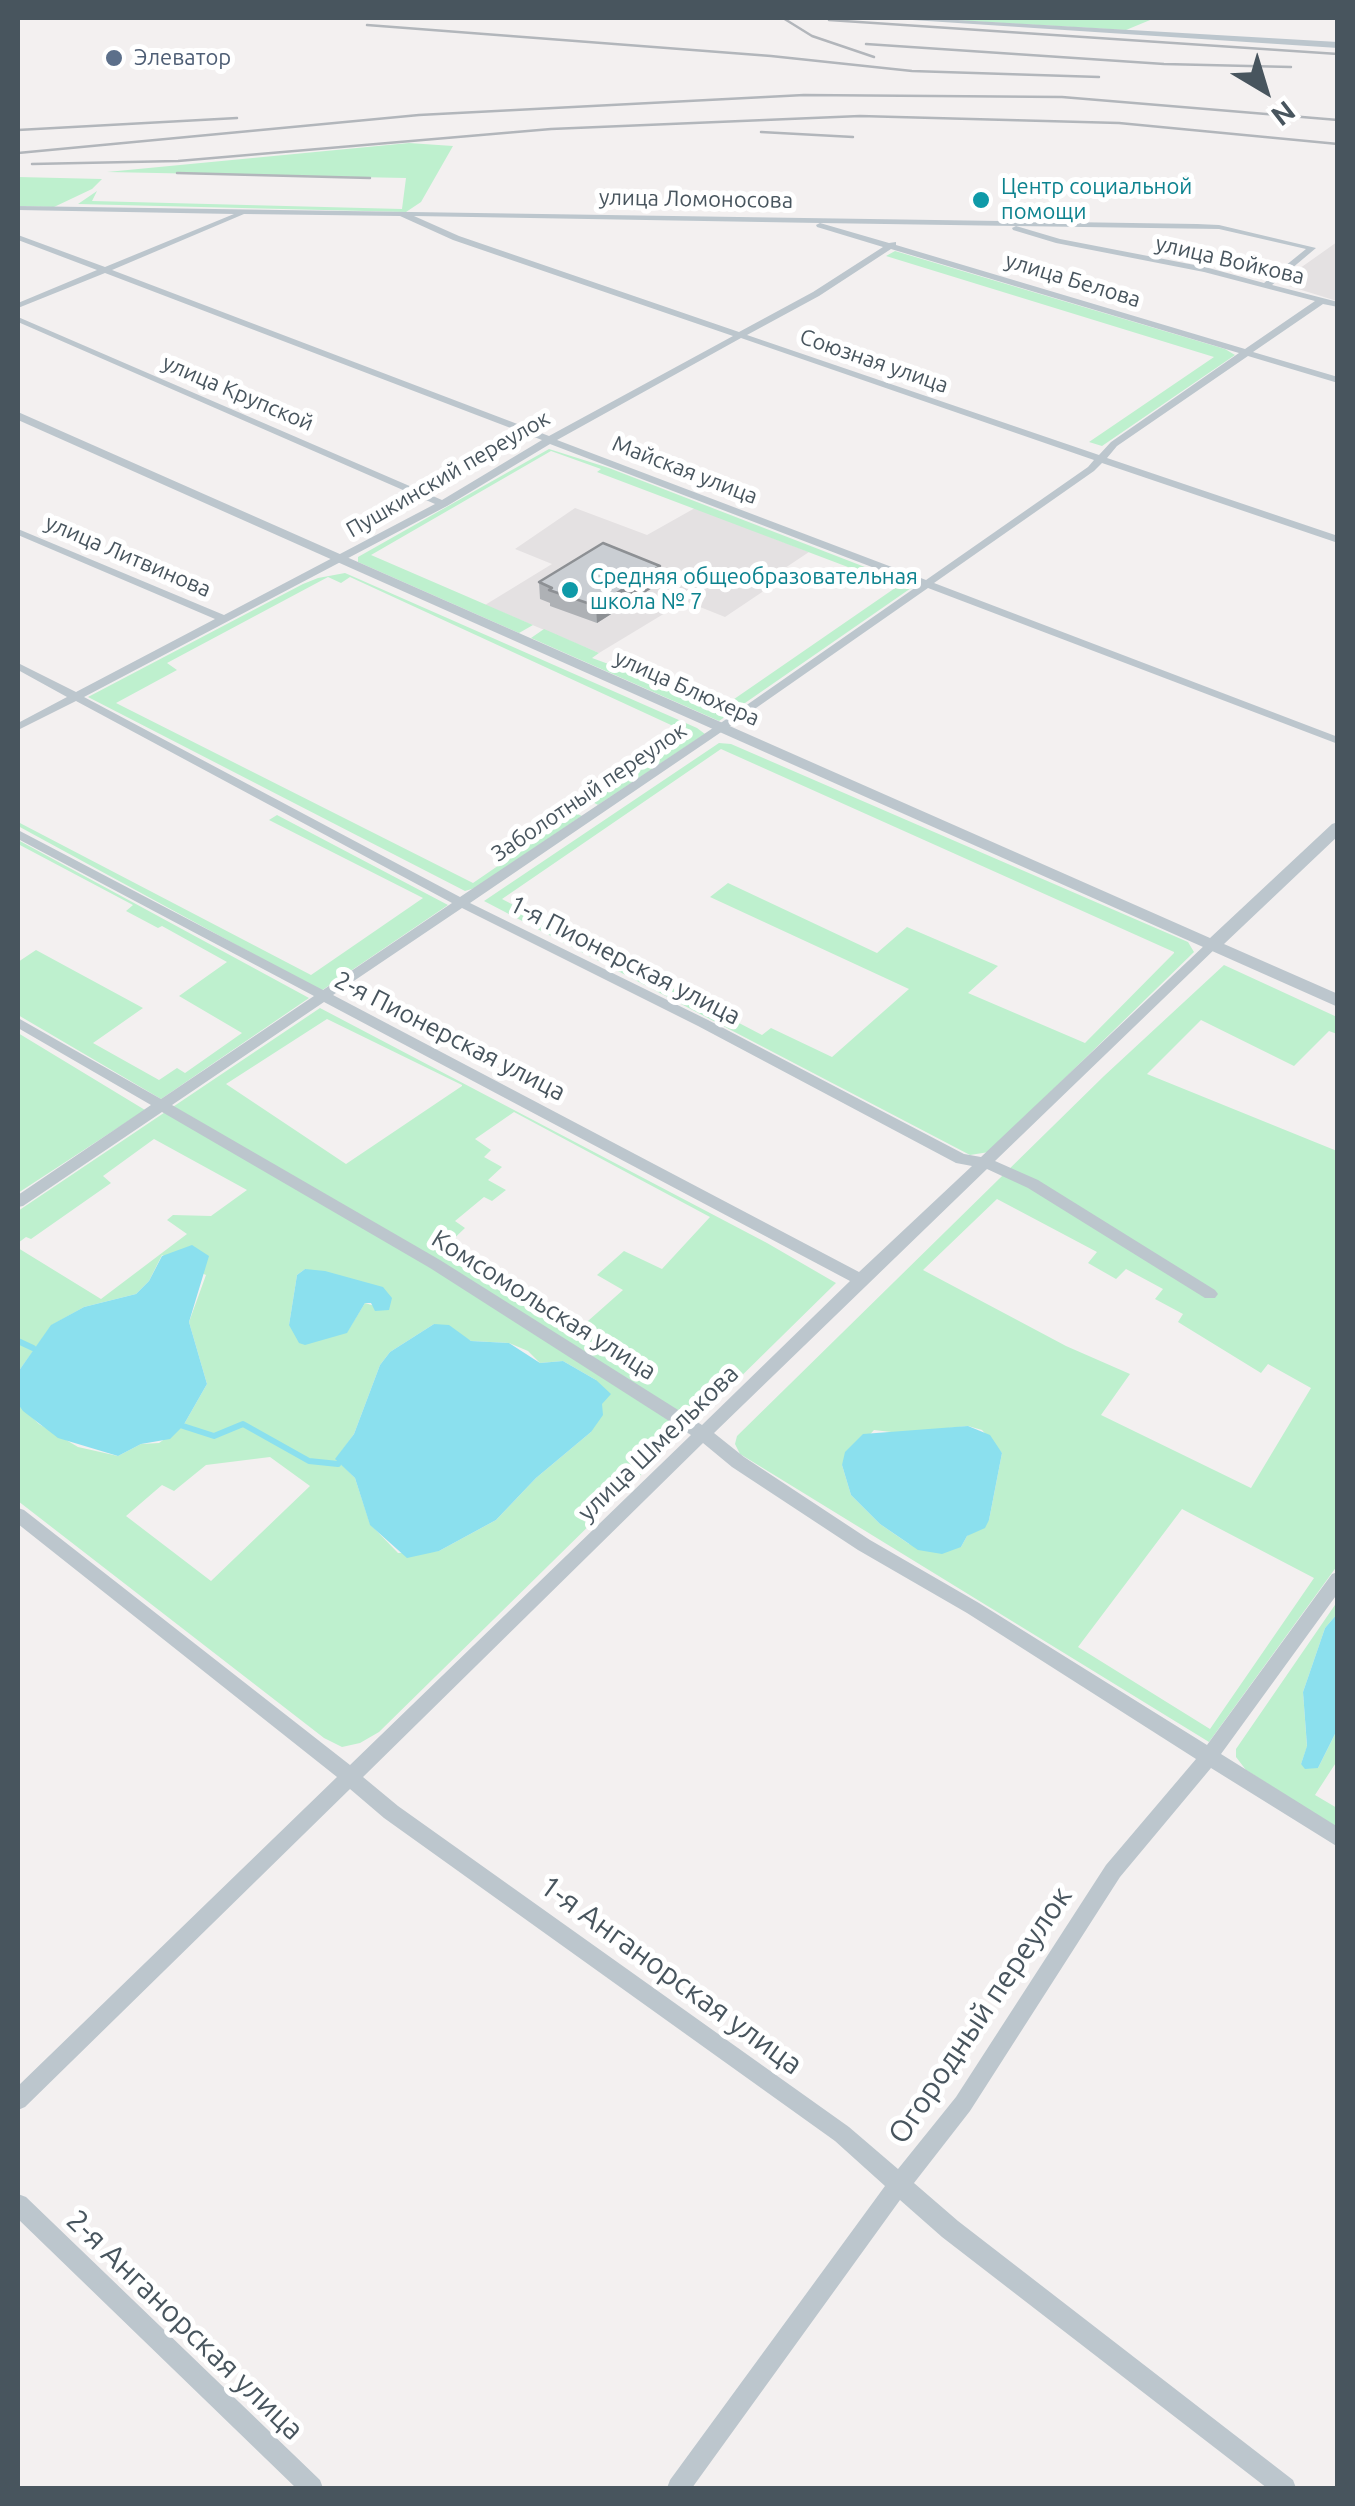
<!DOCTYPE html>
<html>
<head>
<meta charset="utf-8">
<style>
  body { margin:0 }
  #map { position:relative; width:1355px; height:2506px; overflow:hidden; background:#f3f0f0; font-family:Ubuntu,sans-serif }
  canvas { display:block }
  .frame { position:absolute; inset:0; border:20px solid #48555e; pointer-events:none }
  .north { position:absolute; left:1215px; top:40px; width:100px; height:100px; -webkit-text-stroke:8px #fff; paint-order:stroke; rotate:142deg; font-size:28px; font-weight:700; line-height:40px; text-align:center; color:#48555e }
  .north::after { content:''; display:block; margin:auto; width:35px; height:45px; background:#48555e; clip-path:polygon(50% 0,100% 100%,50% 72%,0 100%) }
</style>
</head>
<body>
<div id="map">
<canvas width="1355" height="2506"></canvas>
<div class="frame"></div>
<div class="north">N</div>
</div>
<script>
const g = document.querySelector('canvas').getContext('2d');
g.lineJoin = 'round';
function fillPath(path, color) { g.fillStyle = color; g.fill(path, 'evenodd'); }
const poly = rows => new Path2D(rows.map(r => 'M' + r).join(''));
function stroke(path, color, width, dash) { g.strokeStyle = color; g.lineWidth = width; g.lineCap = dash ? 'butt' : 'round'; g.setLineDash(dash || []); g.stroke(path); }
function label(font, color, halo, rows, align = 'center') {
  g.font = font + ' Ubuntu,sans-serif'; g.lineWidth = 10; g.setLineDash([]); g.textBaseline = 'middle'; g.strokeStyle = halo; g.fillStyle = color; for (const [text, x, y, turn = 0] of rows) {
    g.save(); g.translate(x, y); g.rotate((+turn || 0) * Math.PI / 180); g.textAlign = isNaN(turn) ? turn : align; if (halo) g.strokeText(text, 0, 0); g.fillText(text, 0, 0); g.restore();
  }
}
fillPath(poly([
  [1337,242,1337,301,1279,283],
  [575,508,647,535,695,508,809,552,782,570,789,574,725,617,685,601,599,653,485,605,552,564,515,549]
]), '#e4e1e2');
fillPath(poly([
  [915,18,1155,18,1126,30],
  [409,143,453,146,421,202,406,212,78,204,97,191,92,201,402,209,406,178,107,172],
  [18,177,102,179,92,189,54,207,18,206],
  [895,251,1225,349,1235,355,1102,446,1089,442,1214,357,886,256],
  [549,449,609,468,914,586,719,721,531,638,544,629,599,653,592,658,724,706,898,586,597,472,601,469,551,451,371,555,533,625,519,633,358,562,358,557],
  [345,573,697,728,705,734,598,805,584,797,684,731,350,577,341,583,328,577,167,663,177,670,116,703,473,883,575,813,582,816,475,888,465,891,88,697,303,584,318,578],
  [719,743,731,744,1188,942,1194,952,989,1152,970,1155,484,901],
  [721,749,1174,952,1174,953,1085,1043,968,993,998,966,907,927,877,953,728,883,710,897,909,989,832,1057,771,1028,762,1035,502,899],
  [277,815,448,905,321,991,18,826,18,822,311,975,423,898,269,820],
  [18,840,309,998,161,1099,18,1015,18,962,36,950,143,1008,93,1043,159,1080,177,1068,185,1073,242,1033,179,996,227,962,162,926,158,928,126,911,133,905,18,844],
  [1224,965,1337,1017,1337,1034,1329,1031,1294,1066,1201,1020,1147,1074,1337,1151,1337,1566,1209,1742,740,1454,735,1444,737,1436,1104,1076],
  [997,1199,1097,1252,1088,1263,1116,1279,1126,1269,1163,1289,1155,1299,1183,1314,1178,1322,1261,1373,1268,1364,1311,1388,1251,1488,1101,1415,1130,1374,1066,1346,923,1270],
  [968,1426,982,1430,1002,1453,989,1520,967,1536,961,1547,909,1544,880,1524,851,1495,842,1465,874,1430,900,1433],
  [1182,1509,1314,1578,1210,1729,1078,1647],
  [320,1008,767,1243,836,1283,379,1732,360,1743,342,1747,324,1738,18,1501,18,1404,39,1424,78,1447,118,1456,141,1444,159,1443,183,1426,207,1384,189,1322,206,1275,162,1255,149,1281,136,1294,84,1307,52,1325,18,1372,18,1248,101,1299,187,1234,167,1220,173,1215,211,1216,247,1190,154,1139,103,1176,111,1183,31,1239,26,1237,18,1243,18,1211],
  [327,1019,462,1085,462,1086,346,1164,226,1084],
  [514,1112,710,1217,662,1269,624,1251,597,1275,623,1290,571,1336,443,1249,465,1228,455,1221,484,1197,492,1201,506,1190,488,1180,502,1167,484,1157,491,1150,475,1139],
  [305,1269,388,1310,365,1303,347,1332,289,1325,297,1275],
  [434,1324,471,1341,509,1343,528,1351,540,1363,563,1361,596,1380,591,1432,536,1478,496,1520,439,1551,398,1553,370,1524,355,1478,336,1459,354,1434,380,1365,390,1352],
  [270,1457,310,1486,211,1581,126,1516,162,1485,174,1491,206,1465],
  [18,1033,145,1110,18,1193],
  [1337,1602,1337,1614,1325,1628,1303,1692,1307,1747,1301,1764,1318,1768,1337,1730,1337,1761,1315,1795,1337,1808,1337,1828,1246,1770,1236,1757,1236,1749]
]), '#bef0ce');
fillPath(poly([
  [192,1245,209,1256,189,1322,207,1384,183,1426,170,1439,141,1444,118,1456,58,1438,23,1411,18,1404,18,1372,51,1325,84,1307,136,1294,149,1281,162,1256],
  [305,1269,325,1271,383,1287,392,1298,389,1310,375,1311,371,1303,365,1303,347,1333,305,1345,299,1343,289,1325,297,1275],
  [434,1324,449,1325,471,1341,509,1343,540,1363,563,1361,596,1380,611,1394,602,1404,603,1415,591,1432,536,1478,496,1520,439,1551,407,1558,370,1525,355,1478,335,1459,354,1434,380,1365,390,1352],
  [968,1426,990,1435,1002,1453,989,1520,985,1528,967,1536,961,1547,942,1554,918,1550,880,1524,851,1495,842,1465,845,1452,863,1434],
  [1337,1614,1337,1730,1318,1768,1305,1769,1301,1764,1307,1746,1303,1692,1325,1628]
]), '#8be0ee');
stroke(poly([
  [18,1341,33,1348],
  [183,1426,214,1436,243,1424,309,1461,338,1464]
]), '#8be0ee', 6);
fillPath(poly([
  [18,206,1197,224,1219,225,1316,248,1272,285,1338,302,1338,307,1323,304,1253,352,1338,377,1338,383,1248,356,1117,446,1107,458,1338,536,1338,543,1102,463,1094,471,934,583,1338,737,1338,744,928,588,736,722,470,903,708,1020,964,1154,981,1157,1207,943,1217,943,1218,946,995,1161,1038,1180,1215,1290,1218,1294,1215,1298,1205,1298,1028,1188,987,1169,714,1433,744,1457,870,1540,979,1603,1207,1745,1332,1574,1338,1572,1338,1593,1221,1754,1338,1827,1338,1847,1211,1768,1120,1877,970,2111,914,2183,958,2221,1293,2480,1296,2488,1267,2488,942,2237,900,2200,692,2488,667,2488,670,2480,885,2186,835,2141,384,1818,350,1789,25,2107,18,2110,18,2086,337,1777,18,1524,18,1508,24,1510,350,1765,691,1435,430,1268,162,1112,23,1206,18,1207,18,1195,151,1105,18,1028,18,1018,161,1099,314,996,18,839,18,830,323,990,452,903,76,701,18,730,18,723,67,697,18,670,18,663,76,692,215,619,18,535,18,529,224,615,435,504,18,322,18,317,442,500,542,440,105,273,18,308,18,303,97,270,18,240,18,235,105,267,234,214,18,210,18,206],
  [244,214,400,216,453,240,733,336,549,436,112,270,244,214],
  [414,216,820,223,816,225,817,227,883,247,813,292,739,332,459,236,414,216],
  [820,223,1016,226,1012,228,1013,230,1056,243,1204,272,1315,301,1245,349,896,245,896,242,889,243,820,223],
  [1016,226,1219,229,1306,249,1264,283,1205,267,1060,239,1016,226],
  [891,249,1239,353,1111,442,1099,455,747,335,819,296,891,249],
  [741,338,1094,460,1088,467,926,580,557,440,741,338],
  [550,444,919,585,728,718,460,897,84,697,447,506,550,444],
  [462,908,698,1026,956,1163,972,1166,859,1272,333,995,462,908],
  [324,1002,850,1281,702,1425,440,1260,172,1105,324,1002],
  [703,1443,732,1467,858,1550,967,1613,1196,1759,1106,1865,956,2097,898,2169,849,2127,398,1806,363,1777,703,1443],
  [18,2194,26,2197,320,2480,323,2488,296,2488,18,2219,18,2194]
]), '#bcc6cd');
fillPath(poly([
  [882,18,923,18,1338,42,1338,48,882,18],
  [18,412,1210,938,1332,824,1338,822,1338,836,1224,944,1338,994,1338,1007,18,420,18,412]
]), '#bcc6cd');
stroke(poly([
  [783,18,812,36,874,57],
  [829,20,1338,54],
  [367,25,771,56,912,71,1099,77],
  [866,44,1164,64,1291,67],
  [18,130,237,118],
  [761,132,853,137],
  [18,153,419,115,804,95,1062,97,1338,120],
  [32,164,178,161,551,129,860,116,1119,123,1338,144],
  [177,173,370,178]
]), '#b2b6bb', 2.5);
fillPath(poly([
  [539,582,660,583,597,623,550,606,550,603,540,599]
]), '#aeb1b5');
fillPath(poly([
  [660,566,660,583,597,623,596,606]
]), '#8d9094');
const building = poly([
  [603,543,660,566,596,606,549,590,552,588,539,582,603,543]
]);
fillPath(building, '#caced3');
stroke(building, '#8d9094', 2.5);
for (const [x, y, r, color] of [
  [114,58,10,"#5c6f8a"],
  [981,200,10,"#0f9aa8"],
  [570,590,10,"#0f9aa8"]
]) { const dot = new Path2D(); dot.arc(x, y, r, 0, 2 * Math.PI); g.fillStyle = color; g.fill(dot); stroke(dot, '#fff', 4); }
label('22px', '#4e5e75', '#fff', [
  ["Элеватор",134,58]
], 'left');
label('22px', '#0d838f', '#fff', [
  ["Центр социальной",1001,187],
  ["помощи",1001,212],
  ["Средняя общеобразовательная",590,577],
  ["школа № 7",590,602]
], 'left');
label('22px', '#48555e', '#fff', [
  ["улица Ломоносова",696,199,1],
  ["улица Войкова",1230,260,13],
  ["улица Белова",1073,280,17],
  ["Союзная улица",874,361,19],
  ["улица Крупской",238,393,23],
  ["Майская улица",685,470,21],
  ["Пушкинский переулок",448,474,-30],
  ["улица Литвинова",128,556,23],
  ["улица Блюхера",687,688,24],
  ["Заболотный переулок",589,792,-34]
]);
label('25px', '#48555e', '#fff', [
  ["1-я Пионерская улица",625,960,27],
  ["2-я Пионерская улица",450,1036,27],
  ["Комсомольская улица",544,1305,32],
  ["улица Шмелькова",658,1443,-44]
]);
label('30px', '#48555e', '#fff', [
  ["1-я Анганорская улица",671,1975,36],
  ["Огородный переулок",980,2015,-56],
  ["2-я Анганорская улица",185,2325,44]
]);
</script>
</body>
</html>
